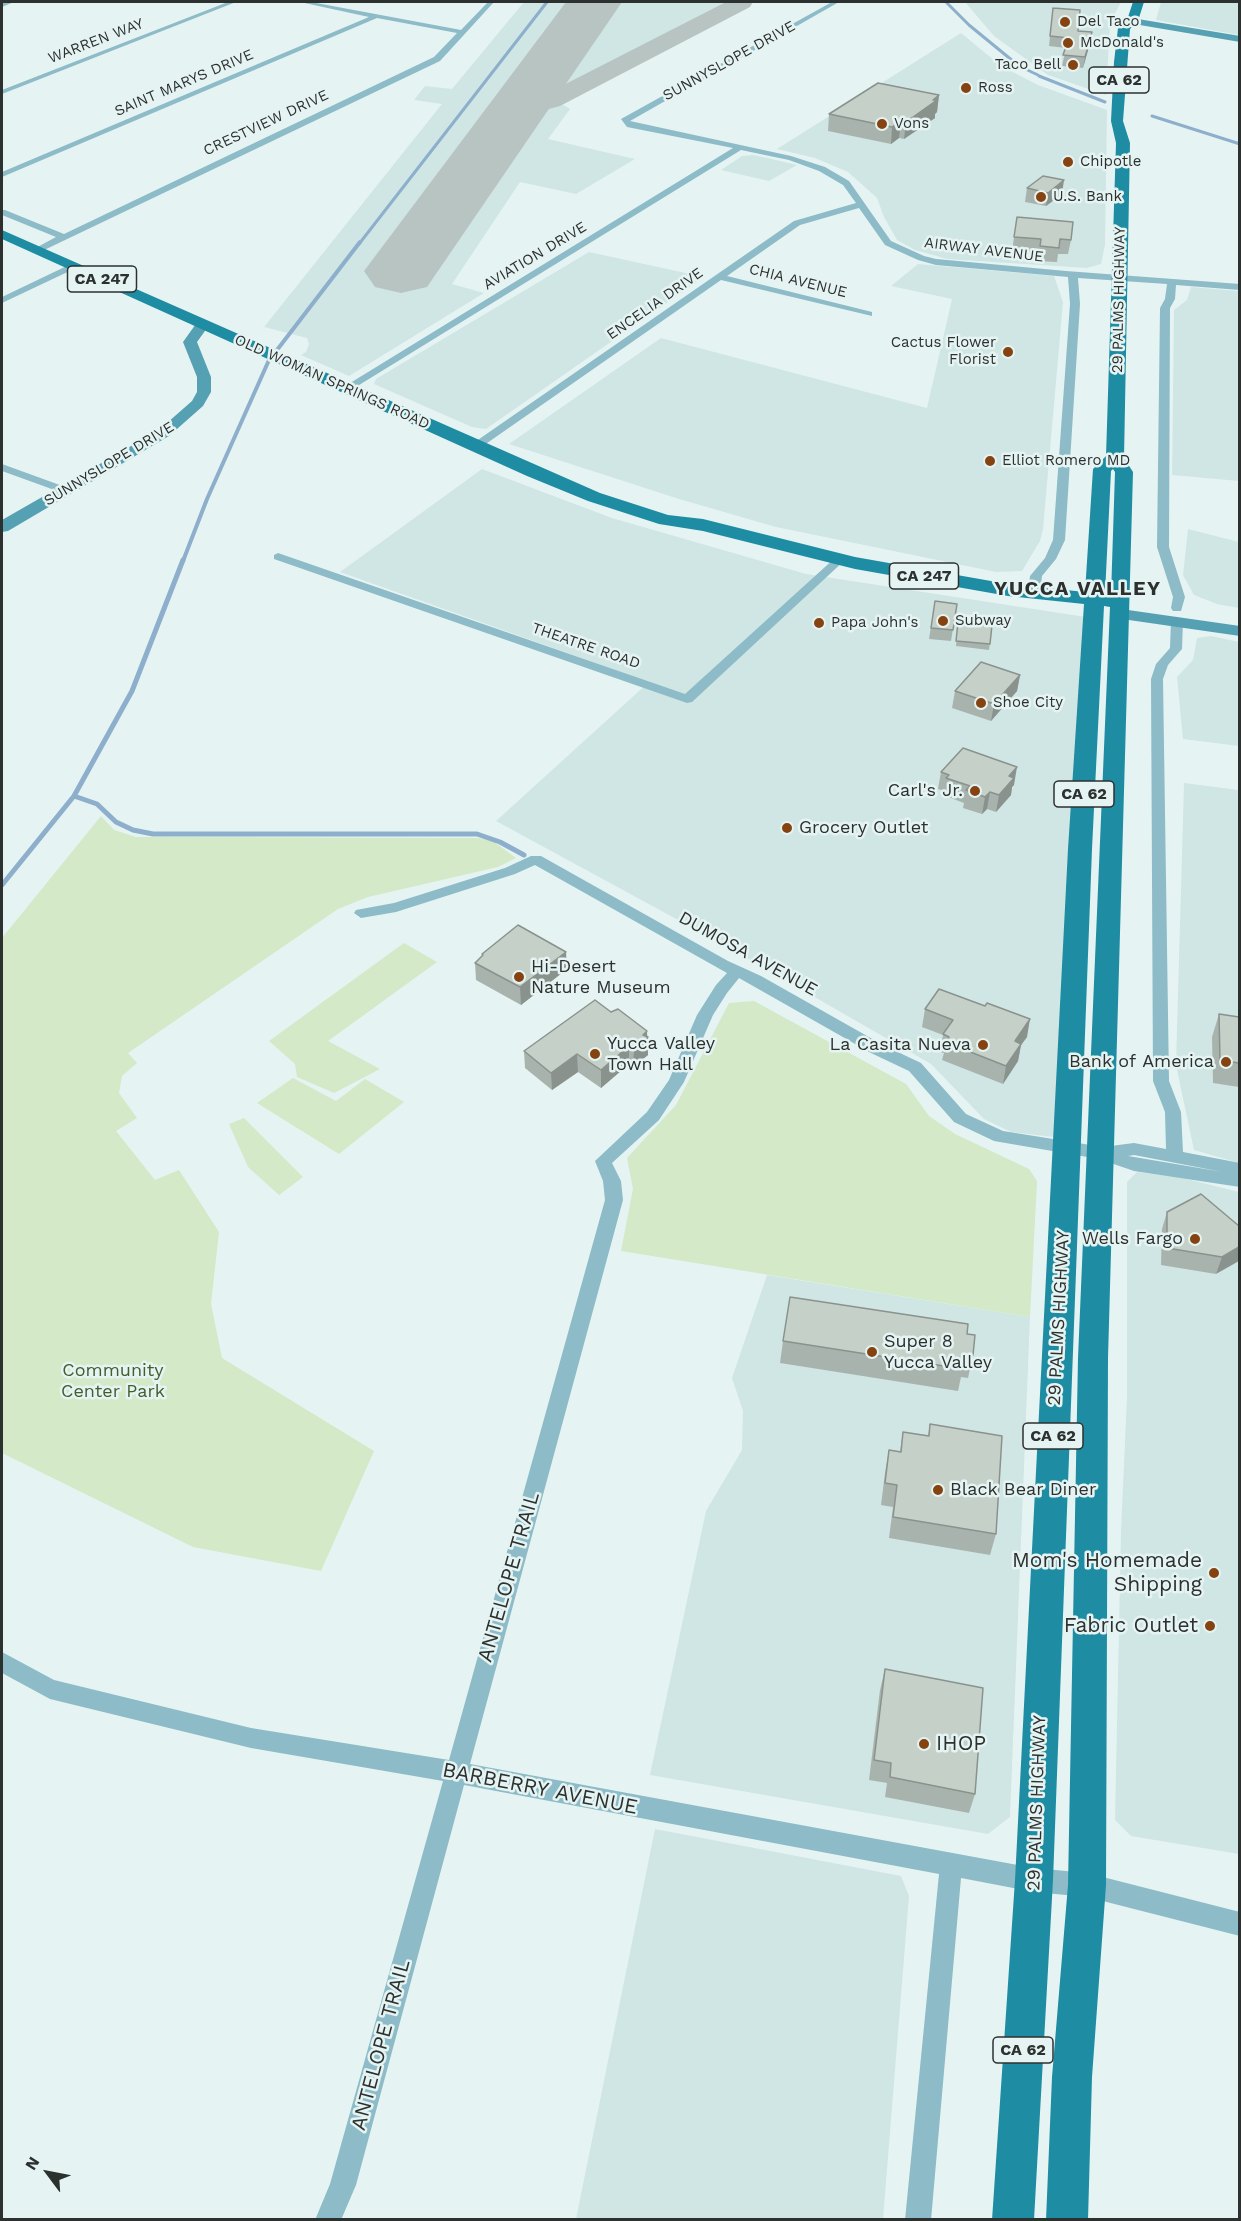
<!DOCTYPE html>
<html>
<head>
<meta charset="utf-8">
<style>
  body { margin:0 }
  #map { position:relative; width:1241px; height:2221px; overflow:hidden; background:#e5f4f2; font-family:"Work Sans",sans-serif }
  canvas { display:block }
  .frame { position:absolute; inset:0; border:3px solid #2c3130; pointer-events:none }
  .north { position:absolute; left:18px; top:2143px; width:60px; height:60px; -webkit-text-stroke:4px #e5f4f2; paint-order:stroke; rotate:302deg; font-size:16px; font-weight:700; line-height:24px; text-align:center; color:#2c3130 }
  .north::after { content:''; display:block; margin:auto; width:21px; height:27px; background:#2c3130; clip-path:polygon(50% 0,100% 100%,50% 72%,0 100%) }
</style>
</head>
<body>
<div id="map">
<canvas width="1241" height="2221"></canvas>
<div class="frame"></div>
<div class="north">N</div>
</div>
<script>
const g = document.querySelector('canvas').getContext('2d');
g.lineJoin = 'round';
function fillPath(path, color) { g.fillStyle = color; g.fill(path, 'evenodd'); }
const poly = rows => new Path2D(rows.map(r => 'M' + r).join(''));
function stroke(path, color, width, dash) { g.strokeStyle = color; g.lineWidth = width; g.lineCap = dash ? 'butt' : 'round'; g.setLineDash(dash || []); g.stroke(path); }
function label(font, color, halo, rows, align = 'center') {
  g.font = font + ' "Work Sans",sans-serif'; g.lineWidth = 5; g.setLineDash([]); g.textBaseline = 'middle'; g.strokeStyle = halo; g.fillStyle = color; for (const [text, x, y, turn = 0] of rows) {
    g.save(); g.translate(x, y); g.rotate((+turn || 0) * Math.PI / 180); g.textAlign = isNaN(turn) ? turn : align; if (halo) g.strokeText(text, 0, 0); g.fillText(text, 0, 0); g.restore();
  }
}
fillPath(poly([
  [524,2,749,2,557,101,570,109,548,139,635,159,576,194,520,182,452,284,484,293,349,376,301,355,306,352,309,344,307,338,264,327,442,104,414,100,425,86,452,89],
  [965,2,1121,2,1110,23,1106,95,1048,75,994,36],
  [1161,2,1239,2,1239,35,1156,20],
  [961,33,1001,66,1038,85,1107,110,1105,245,1101,264,1087,268,947,259,915,250,897,240,884,217,877,198,848,172,815,158,777,149],
  [753,155,767,158,797,165,769,181,721,170,742,156],
  [589,252,704,277,486,429,472,427,374,384,376,379],
  [918,264,1054,276,1063,302,1043,529,1040,541,1022,571,996,572,776,527,679,499,509,444,661,338,927,408,952,299,891,286],
  [1191,287,1239,291,1239,481,1172,475,1174,310,1187,300],
  [482,469,612,518,806,574,1086,617,1062,1138,1011,1132,984,1119,931,1064,726,946,496,821,649,682,340,572],
  [1188,529,1239,542,1239,608,1217,604,1194,595,1183,575],
  [1211,636,1239,642,1239,746,1183,739,1177,677,1193,660,1197,638],
  [1184,783,1239,790,1239,1163,1194,1150,1176,1065],
  [1137,1172,1179,1177,1239,1192,1239,1854,1131,1836,1115,1820,1121,1532,1127,1396,1127,1182],
  [767,1275,1030,1317,1010,1817,988,1834,650,1775,706,1511,742,1450,743,1411,732,1378],
  [655,1829,901,1876,909,1896,883,2219,576,2219]
]), '#d0e6e4');
fillPath(poly([
  [101,816,114,830,136,837,478,838,493,841,516,858,498,867,368,897,338,909,128,1053,137,1063,122,1076,119,1093,137,1118,116,1131,155,1180,179,1170,219,1232,211,1304,222,1358,374,1451,321,1571,193,1547,2,1453,2,938],
  [404,943,437,962,328,1041,380,1069,334,1093,297,1077,295,1064,269,1041],
  [754,1001,906,1084,929,1116,955,1134,1029,1169,1037,1181,1030,1317,621,1251,633,1189,627,1158,676,1105,729,1003],
  [293,1078,336,1101,365,1079,404,1102,339,1154,257,1103],
  [244,1118,303,1177,279,1195,248,1167,229,1124]
]), '#d3e9c7');
stroke(poly([
  [946,2,969,25,1019,66,1038,75],
  [1039,76,1105,102],
  [1152,116,1240,144],
  [359,244,547,2]
]), '#8dafcc', 3);
stroke(poly([
  [277,350,360,242],
  [183,561,207,499,269,360]
]), '#8dafcc', 4);
stroke(poly([
  [74,796,97,804,116,822,133,830,153,834,477,834,500,842,524,855],
  [2,885,74,796,132,691,183,560]
]), '#8dafcc', 5);
fillPath(poly([
  [726,2,753,2,750,7,560,106,534,113,520,113,511,111,508,106,511,101,542,96,726,2]
]), '#b8c4c2');
fillPath(poly([
  [566,2,622,2,427,287,401,293,375,287,364,271,566,2]
]), '#b8c4c2');
fillPath(poly([
  [6,2,14,2,2,7,2,3,6,2],
  [228,2,236,2,2,94,2,90,228,2],
  [300,2,311,2,461,30,488,2,494,2,440,61,40,252,32,250,56,237,2,215,2,210,5,210,64,234,434,57,457,33,377,18,2,177,2,172,369,17,300,2],
  [832,2,839,2,630,121,791,156,825,167,849,181,891,241,924,256,936,259,1066,271,1240,284,1240,290,1176,285,1175,299,1170,308,1169,547,1185,597,1181,611,1173,611,1171,608,1173,597,1157,547,1160,308,1165,299,1167,284,1078,278,1080,304,1065,540,1056,559,1042,576,1040,593,1034,597,1028,593,1030,576,1045,558,1053,540,1070,304,1068,277,936,265,918,260,885,245,859,208,800,225,727,276,872,312,872,316,721,280,480,448,472,448,472,444,794,221,856,203,843,185,819,171,789,160,741,150,351,390,342,388,733,148,627,127,621,119,832,2],
  [73,263,78,266,76,268,2,303,2,297,73,263],
  [2,464,68,488,70,490,64,493,60,492,2,471,2,464],
  [278,553,685,694,836,557,840,555,846,559,692,702,687,703,274,559,274,555,278,553],
  [1177,617,1183,621,1182,649,1168,665,1163,679,1169,1081,1181,1112,1183,1152,1240,1163,1240,1187,1134,1171,1099,1159,994,1141,954,1122,909,1071,871,1053,739,978,727,993,713,1015,684,1082,659,1120,612,1163,621,1181,623,1200,470,1764,1034,1868,1087,1873,1240,1912,1240,1936,1087,1897,1034,1892,961,1878,931,2220,905,2220,939,1874,464,1785,356,2185,341,2220,315,2220,330,2184,443,1781,251,1748,50,1699,2,1673,2,1652,54,1680,251,1728,449,1760,605,1200,603,1181,595,1161,647,1112,669,1080,697,1015,716,985,727,973,535,865,515,874,396,912,361,918,354,913,356,910,394,903,505,868,531,856,541,856,728,961,761,976,883,1045,921,1063,966,1114,1003,1131,1103,1147,1134,1143,1166,1149,1165,1112,1153,1081,1151,679,1156,664,1170,648,1171,621,1177,617],
  [1134,1155,1223,1172,1128,1156,1134,1155]
]), '#8dbbc7');
fillPath(poly([
  [1132,18,1240,36,1240,42,1128,23,1127,21,1132,18],
  [203,320,210,324,197,342,211,377,211,392,203,406,169,436,8,531,2,532,2,520,159,430,192,401,197,392,197,377,183,342,198,321,203,320],
  [1121,609,1240,626,1240,636,1115,618,1112,614,1115,610,1121,609]
]), '#56a0b3');
fillPath(poly([
  [1133,2,1144,2,1138,21,1130,29,1123,121,1130,143,1124,458,1133,472,1108,1358,1106,1885,1092,2077,1088,2220,1046,2220,1052,2077,1068,1885,1078,1358,1110,607,1104,606,1092,849,1053,1880,1034,2220,992,2220,1015,1880,1068,849,1084,604,1008,596,855,569,703,531,659,524,588,501,527,476,2,239,2,230,600,493,668,515,703,519,855,557,1008,584,1085,592,1093,469,1106,456,1116,143,1111,121,1114,62,1118,28,1127,20,1133,2],
  [1113,469,1115,472,1111,595,1105,594,1111,471,1113,469]
]), '#1e8ca3');
fillPath(poly([
  [1053,8,1078,31,1092,32,1090,43,1083,68,1062,66,1066,48,1049,46],
  [939,95,937,112,935,114,935,118,904,139,899,138,891,144,828,131,829,114],
  [1027,188,1062,194,1046,206,1025,202],
  [1017,217,1071,240,1068,254,1058,254,1057,262,1037,261,1039,253,1012,251],
  [935,601,957,604,951,641,929,639],
  [958,622,992,625,989,650,956,646],
  [1020,675,1017,691,991,721,952,708,955,691],
  [941,772,1014,785,1012,787,1011,795,996,812,987,809,982,814,963,808,964,803,943,795,944,791,938,789],
  [482,954,567,969,521,1005,476,980,475,963,482,957],
  [925,1009,1027,1037,1021,1045,1018,1061,1003,1084,942,1060,944,1053,940,1052,943,1035,922,1027],
  [1239,1011,1239,1087,1213,1083,1212,1037,1219,1014,1238,1017],
  [611,1012,648,1037,648,1055,633,1067,629,1064,601,1088,578,1072,552,1090,525,1068,524,1051],
  [1167,1212,1239,1226,1216,1274,1161,1265,1162,1229],
  [967,1334,973,1355,968,1378,961,1377,958,1391,780,1363,783,1341],
  [930,1424,996,1534,990,1555,889,1538,893,1507,881,1505,885,1473,889,1450,900,1452,903,1432,928,1436],
  [885,1669,975,1794,969,1813,885,1797,887,1783,869,1780,880,1690]
]), '#a9b3ad');
fillPath(poly([
  [1092,32,1090,43,1083,68,1085,57],
  [939,95,937,112,935,114,935,118,904,139,906,122],
  [901,121,899,138,891,144,892,127],
  [1064,180,1062,194,1046,206,1048,193],
  [1020,675,1017,691,991,721,994,704],
  [1017,767,1014,785,1012,787,1011,795,996,812,999,795,1009,776],
  [990,792,987,809,982,814,985,797],
  [566,952,567,969,521,1005,520,987],
  [1030,1019,1027,1037,1021,1045,1018,1061,1003,1084,1006,1066,1015,1041],
  [647,1031,648,1055,633,1067,634,1050,643,1035],
  [629,1046,629,1064,601,1088,601,1070],
  [577,1054,578,1072,552,1090,551,1073],
  [1239,1247,1239,1261,1216,1274,1222,1257]
]), '#8a928d');
const building = poly([
  [1053,8,1080,10,1078,31,1092,32,1085,57,1063,55,1069,38,1050,36,1053,8],
  [878,83,939,95,933,100,937,100,906,122,901,121,892,127,829,114,878,83],
  [1043,176,1064,180,1048,193,1027,188,1043,176],
  [1017,217,1073,222,1071,240,1060,239,1059,248,1040,246,1041,239,1014,237,1017,217],
  [935,601,957,604,953,630,931,628,935,601],
  [958,622,992,625,990,644,956,641,958,622],
  [981,662,1020,675,994,704,955,691,981,662],
  [963,748,1017,767,1009,776,1014,778,999,795,990,792,985,797,966,790,970,786,946,778,949,775,941,772,963,748],
  [518,925,566,952,520,987,475,963,483,955,482,954,518,925],
  [939,989,985,1006,987,1003,1030,1019,1015,1041,1021,1044,1006,1066,945,1042,949,1037,943,1034,953,1020,925,1009,939,989],
  [595,1000,611,1012,618,1009,647,1031,643,1035,648,1037,634,1050,629,1046,601,1070,577,1054,551,1073,524,1051,595,1000],
  [1219,1014,1239,1017,1239,1063,1220,1060,1219,1014],
  [1201,1194,1239,1226,1239,1247,1222,1257,1167,1248,1167,1212,1201,1194],
  [790,1297,968,1324,967,1334,975,1335,973,1355,965,1354,963,1369,783,1341,790,1297],
  [930,1424,1002,1436,996,1534,893,1517,897,1485,885,1483,889,1450,901,1452,903,1432,929,1436,930,1424],
  [885,1669,983,1688,975,1794,890,1777,891,1763,874,1760,885,1669]
]);
fillPath(building, '#c5d0c9');
stroke(building, '#8a928d', 1.5);
for (const [x, y, r, color] of [
  [1065,22,6,"#854311"],
  [1068,43,6,"#854311"],
  [1073,65,6,"#854311"],
  [966,88,6,"#854311"],
  [882,124,6,"#854311"],
  [1068,162,6,"#854311"],
  [1041,197,6,"#854311"],
  [1008,352,6,"#854311"],
  [990,461,6,"#854311"],
  [943,621,6,"#854311"],
  [819,623,6,"#854311"],
  [981,703,6,"#854311"],
  [975,791,6,"#854311"],
  [787,828,6,"#854311"],
  [519,977,6,"#854311"],
  [983,1045,6,"#854311"],
  [595,1054,6,"#854311"],
  [1226,1062,6,"#854311"],
  [1195,1239,6,"#854311"],
  [872,1352,6,"#854311"],
  [938,1490,6,"#854311"],
  [1214,1573,6,"#854311"],
  [1210,1626,6,"#854311"],
  [924,1744,6,"#854311"]
]) { const dot = new Path2D(); dot.arc(x, y, r, 0, 2 * Math.PI); g.fillStyle = color; g.fill(dot); stroke(dot, '#e5f4f2', 2); }
label('15px', '#2c3130', '#e5f4f2', [
  ["Del Taco",1077,22],
  ["McDonald's",1080,43],
  ["Taco Bell",1061,65,"right"],
  ["Ross",978,88],
  ["Vons",894,124],
  ["Chipotle",1080,162],
  ["U.S. Bank",1053,197],
  ["Cactus Flower",996,343,"right"],
  ["Florist",996,360,"right"],
  ["Elliot Romero MD",1002,461],
  ["Subway",955,621],
  ["Papa John's",831,623],
  ["Shoe City",993,703]
], 'left');
label('15px', '#2c3130', '#e5f4f2', [
  ["WARREN WAY",96,41,-21],
  ["SUNNYSLOPE DRIVE",729,61,-29],
  ["SAINT MARYS DRIVE",184,83,-23],
  ["CRESTVIEW DRIVE",266,123,-25],
  ["AIRWAY AVENUE",984,250,7],
  ["AVIATION DRIVE",535,256,-31],
  ["CHIA AVENUE",798,281,14],
  ["29 PALMS HIGHWAY",1119,300,-89],
  ["ENCELIA DRIVE",655,304,-35],
  ["OLD WOMAN SPRINGS ROAD",332,382,24],
  ["SUNNYSLOPE DRIVE",109,464,-31],
  ["THEATRE ROAD",586,646,19]
]);
for (const [x, y, w] of [
  [1119,80,60],
  [102,279,69],
  [924,576,69],
  [1084,794,60],
  [1053,1436,60],
  [1023,2050,60]
]) { const box = new Path2D(); box.roundRect(x - w / 2, y - 13, w, 26, 4.5); g.fillStyle = '#e5f4f2'; g.fill(box); stroke(box, '#2c3130', 1.5); }
label('bold 16px', '#2c3130', null, [
  ["CA 62",1119,80],
  ["CA 247",102,279],
  ["CA 247",924,576],
  ["CA 62",1084,794],
  ["CA 62",1053,1436],
  ["CA 62",1023,2050]
]);
label('18px', '#2c3130', '#e5f4f2', [
  ["Carl's Jr.",963,791,"right"],
  ["Grocery Outlet",799,828],
  ["Hi-Desert",531,967],
  ["Nature Museum",531,988],
  ["Yucca Valley",607,1044],
  ["Town Hall",607,1065],
  ["La Casita Nueva",971,1045,"right"],
  ["Bank of America",1214,1062,"right"],
  ["Wells Fargo",1183,1239,"right"],
  ["Super 8",884,1342],
  ["Yucca Valley",884,1363],
  ["Black Bear Diner",950,1490]
], 'left');
label('18px', '#2c3130', '#e5f4f2', [
  ["DUMOSA AVENUE",748,954,29],
  ["29 PALMS HIGHWAY",1059,1318,-87],
  ["29 PALMS HIGHWAY",1037,1803,-88]
]);
label('18px', '#415f2c', '#e5f4f2', [
  ["Community",113,1371],
  ["Center Park",113,1392]
]);
g.letterSpacing = '1.5px';
label('bold 20px', '#2c3130', '#e5f4f2', [
  ["YUCCA VALLEY",1078,589]
]);
g.letterSpacing = '0px';
label('21px', '#2c3130', '#e5f4f2', [
  ["Mom's Homemade",1202,1561],
  ["Shipping",1202,1585],
  ["Fabric Outlet",1198,1626],
  ["IHOP",936,1744,"left"]
], 'right');
label('21px', '#2c3130', '#e5f4f2', [
  ["ANTELOPE TRAIL",509,1577,-74],
  ["BARBERRY AVENUE",540,1789,11],
  ["ANTELOPE TRAIL",381,2045,-75]
]);
</script>
</body>
</html>
